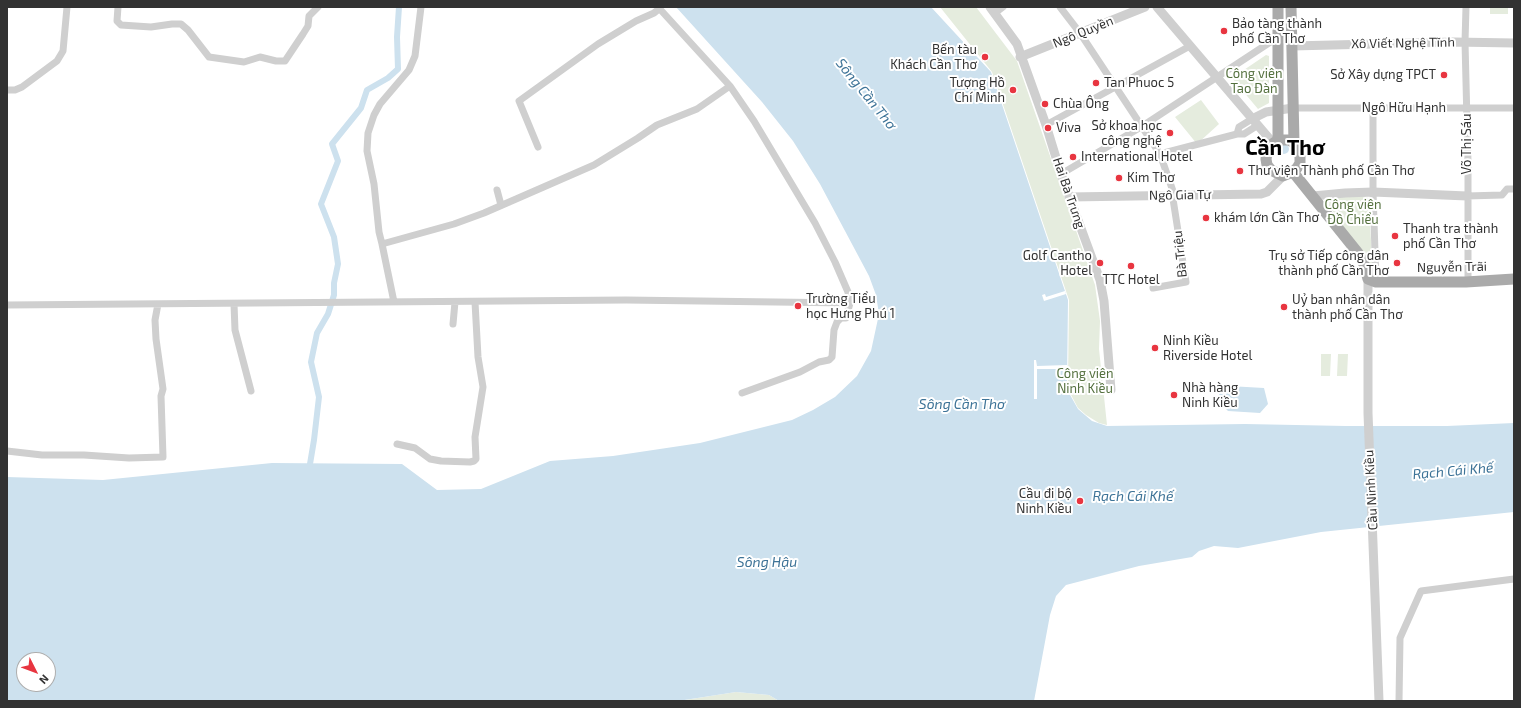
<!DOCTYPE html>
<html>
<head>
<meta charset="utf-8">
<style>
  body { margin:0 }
  #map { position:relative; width:1521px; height:708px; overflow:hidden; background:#fff; font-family:"Exo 2",sans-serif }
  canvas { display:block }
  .frame { position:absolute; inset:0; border:8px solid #323232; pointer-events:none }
  .north { position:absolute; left:16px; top:652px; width:40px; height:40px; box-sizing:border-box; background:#fff; border:1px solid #adadad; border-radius:50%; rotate:132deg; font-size:11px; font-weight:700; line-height:16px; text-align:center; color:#323232 }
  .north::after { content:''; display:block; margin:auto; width:14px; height:18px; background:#e83540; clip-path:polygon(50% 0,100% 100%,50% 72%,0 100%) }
</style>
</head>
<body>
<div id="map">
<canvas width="1521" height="708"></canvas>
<div class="frame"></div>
<div class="north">N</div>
</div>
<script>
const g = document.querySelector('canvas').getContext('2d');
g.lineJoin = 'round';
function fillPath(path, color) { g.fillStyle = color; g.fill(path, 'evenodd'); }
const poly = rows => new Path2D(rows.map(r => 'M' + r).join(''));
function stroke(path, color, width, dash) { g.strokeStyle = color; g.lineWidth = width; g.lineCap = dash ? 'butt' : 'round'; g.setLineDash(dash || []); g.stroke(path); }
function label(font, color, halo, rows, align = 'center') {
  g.font = font + ' "Exo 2",sans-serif'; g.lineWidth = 4; g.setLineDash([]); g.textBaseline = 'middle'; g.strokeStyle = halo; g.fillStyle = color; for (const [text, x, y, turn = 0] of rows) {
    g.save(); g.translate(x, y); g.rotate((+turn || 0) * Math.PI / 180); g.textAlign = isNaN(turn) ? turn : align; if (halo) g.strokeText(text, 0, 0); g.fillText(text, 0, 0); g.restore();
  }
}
fillPath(poly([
  [940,7,976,7,1017,61,1095,285,1100,321,1099,349,1107,425,1099,423,1086,415,1078,408,1070,393,1068,383,1069,300,992,72],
  [1490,7,1508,7,1508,14,1490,14],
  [1266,55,1269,56,1269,103,1258,109,1232,78],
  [1201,100,1219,124,1197,144,1175,117],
  [1365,196,1368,198,1373,269,1329,206,1330,197],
  [1321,354,1331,354,1330,376,1321,376],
  [1338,354,1348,354,1347,376,1337,376],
  [736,692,769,695,779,701,678,701]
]), '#e5ecde');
fillPath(poly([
  [676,7,931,7,991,72,1068,300,1067,383,1069,393,1078,409,1092,421,1107,426,1245,424,1346,426,1447,426,1514,423,1514,512,1321,532,1238,548,1214,546,1199,551,1192,557,1139,566,1066,585,1056,596,1050,615,1034,701,779,701,769,695,736,692,678,701,7,701,7,477,103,480,272,463,402,464,437,490,481,489,550,461,613,456,700,443,792,420,813,410,835,397,857,376,871,351,879,314,876,295,869,276,820,184,793,141,762,102],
  [24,660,48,660,48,684,24,684],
  '1279 149a5 5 0 1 1 10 0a5 5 0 1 1-10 0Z',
  [1229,386,1264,388,1268,404,1260,413,1228,411,1220,403,1219,393]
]), '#cde1ee');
fillPath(poly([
  [1065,291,1066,294,1044,301,1042,295,1045,294,1046,297],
  [1034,360,1036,360,1037,366,1067,365,1067,369,1037,369,1037,399,1034,399]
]), '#fff');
stroke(poly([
  [310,464,314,440,319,397,311,362,317,333,328,314,334,295,334,283,338,264,334,237,321,204,338,161,332,144,361,108,367,90,388,78,398,69,397,37,399,7]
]), '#cde1ee', 6);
stroke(poly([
  [118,7,117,21,121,25,151,27,172,24,181,24,188,30,209,57,244,62,260,57,276,61,285,61,303,34,308,26,309,16,318,7],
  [421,7,415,56,409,70,380,104,374,115,368,133,367,151,374,184,379,232,382,244,454,224,484,213,594,165,638,138,657,125,697,109,730,86],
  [1060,7,1080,33,1160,154,1174,194,1173,199,1186,282,1153,288],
  [1466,7,1465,42,1468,162,1468,282],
  [995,13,1003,7],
  [7,90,15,90,22,87,57,61,63,51,67,7],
  [1293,108,1514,108],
  [1373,108,1373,192,1376,282],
  [1046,125,1190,46],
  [1237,134,1239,127,1252,119],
  [538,147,519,101,598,44,636,21,654,13,660,8],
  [1160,154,1237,134,1244,134,1258,125],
  [1061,174,1141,127,1278,37],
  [497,190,501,205],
  [1467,196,1502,195,1507,189,1514,189],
  [382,244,394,302],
  [234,304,235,330,251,391],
  [7,305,626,300,850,303,848,292,835,262,815,223,754,121,730,86,658,7],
  [453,324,455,302],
  [742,393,800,372,819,362,829,360,832,357,834,330,837,322,841,318,846,318,850,303],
  [397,444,415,448,430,459,441,461,470,462,474,461,476,459,475,437,483,387,478,357,475,302],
  [7,451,42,455,84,455,129,458,163,457,161,396,163,389,156,339,155,320,158,304],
  [1399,701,1400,638,1421,591,1514,579]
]), '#cfcfcf', 7);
stroke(poly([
  [990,7,1017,44,1046,125,1061,174,1100,280,1104,301,1111,390],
  [1157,7,1273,143],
  [1292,46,1454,42,1514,43],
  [1020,57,1145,7],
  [1252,119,1266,112,1293,108],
  [1313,196,1345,193,1373,192,1467,196],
  [1069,197,1261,194,1267,192,1283,176],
  [1368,279,1368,413,1379,701]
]), '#cfcfcf', 9);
stroke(poly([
  [1278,7,1278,140],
  [1291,7,1294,143],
  [1278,140,1289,140,1294,143,1300,152,1300,163,1297,168,1293,172,1283,176,1271,170,1267,165,1266,159,1268,147,1278,140],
  [1293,172,1358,253,1364,264,1368,279,1376,282,1466,282,1514,279]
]), '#aaa', 11);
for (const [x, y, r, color] of [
  [1224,31,4,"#e83540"],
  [985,57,4,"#e83540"],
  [1444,75,4,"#e83540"],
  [1096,83,4,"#e83540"],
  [1013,90,4,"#e83540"],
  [1045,104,4,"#e83540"],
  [1048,128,4,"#e83540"],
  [1170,133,4,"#e83540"],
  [1073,157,4,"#e83540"],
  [1240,171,4,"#e83540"],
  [1119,178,4,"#e83540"],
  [1206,218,4,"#e83540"],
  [1395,236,4,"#e83540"],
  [1100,263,4,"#e83540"],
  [1397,263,4,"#e83540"],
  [1131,266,4,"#e83540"],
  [798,306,4,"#e83540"],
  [1284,307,4,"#e83540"],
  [1155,348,4,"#e83540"],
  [1174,395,4,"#e83540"],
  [1080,501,4,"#e83540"]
]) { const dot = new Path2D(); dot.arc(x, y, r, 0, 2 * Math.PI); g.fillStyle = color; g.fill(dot); stroke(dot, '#fff', 1.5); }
label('13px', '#323232', '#fff', [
  ["Bảo tàng thành",1232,24],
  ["phố Cần Thơ",1232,39],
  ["Bến tàu",977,50,"right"],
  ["Khách Cần Thơ",977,65,"right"],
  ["Sở Xây dựng TPCT",1436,75,"right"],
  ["Tượng Hồ",1005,83,"right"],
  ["Chí Minh",1005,98,"right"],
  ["Tan Phuoc 5",1104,83],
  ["Chùa Ông",1053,104],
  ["Sở khoa học",1162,126,"right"],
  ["công nghệ",1162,141,"right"],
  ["Viva",1056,128],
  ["International Hotel",1081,157],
  ["Thư viện Thành phố Cần Thơ",1248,171],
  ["Kim Thơ",1127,178],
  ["khám lớn Cần Thơ",1214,218],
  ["Thanh tra thành",1403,229],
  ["phố Cần Thơ",1403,244],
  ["Golf Cantho",1092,256,"right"],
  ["Hotel",1092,271,"right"],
  ["Trụ sở Tiếp công dân",1389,256,"right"],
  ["thành phố Cần Thơ",1389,271,"right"],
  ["TTC Hotel",1131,280,"center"],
  ["Trường Tiểu",806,299],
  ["học Hưng Phú 1",806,314],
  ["Uỷ ban nhân dân",1292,300],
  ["thành phố Cần Thơ",1292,315],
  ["Ninh Kiều",1163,341],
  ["Riverside Hotel",1163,356],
  ["Nhà hàng",1182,388],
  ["Ninh Kiều",1182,403],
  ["Cầu đi bộ",1072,494,"right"],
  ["Ninh Kiều",1072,509,"right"]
], 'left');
label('13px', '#323232', '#fff', [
  ["Ngô Quyền",1083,32,-22],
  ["Xô Viết Nghệ Tĩnh",1403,43,-1],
  ["Ngô Hữu Hạnh",1404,108],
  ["Võ Thị Sáu",1467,144,-90],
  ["Hai Bà Trưng",1069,193,71],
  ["Ngô Gia Tự",1180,195,-1],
  ["Bà Triệu",1180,254,-96],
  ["Nguyễn Trãi",1452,267,-1],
  ["Cầu Ninh Kiều",1371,490,-93]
]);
label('13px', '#54703e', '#fff', [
  ["Công viên",1254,74],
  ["Tao Đàn",1254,89],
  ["Công viên",1353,205],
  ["Đồ Chiểu",1353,220],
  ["Công viên",1085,374],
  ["Ninh Kiều",1085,389]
]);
label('italic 14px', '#3d7397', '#fff', [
  ["Sông Cần Thơ",866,94,51],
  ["Sông Cần Thơ",962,404],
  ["Rạch Cái Khế",1453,471,-5],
  ["Rạch Cái Khế",1133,496],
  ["Sông Hậu",767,562]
]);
label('bold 21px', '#000', '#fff', [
  ["Cần Thơ",1285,148]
]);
</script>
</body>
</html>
